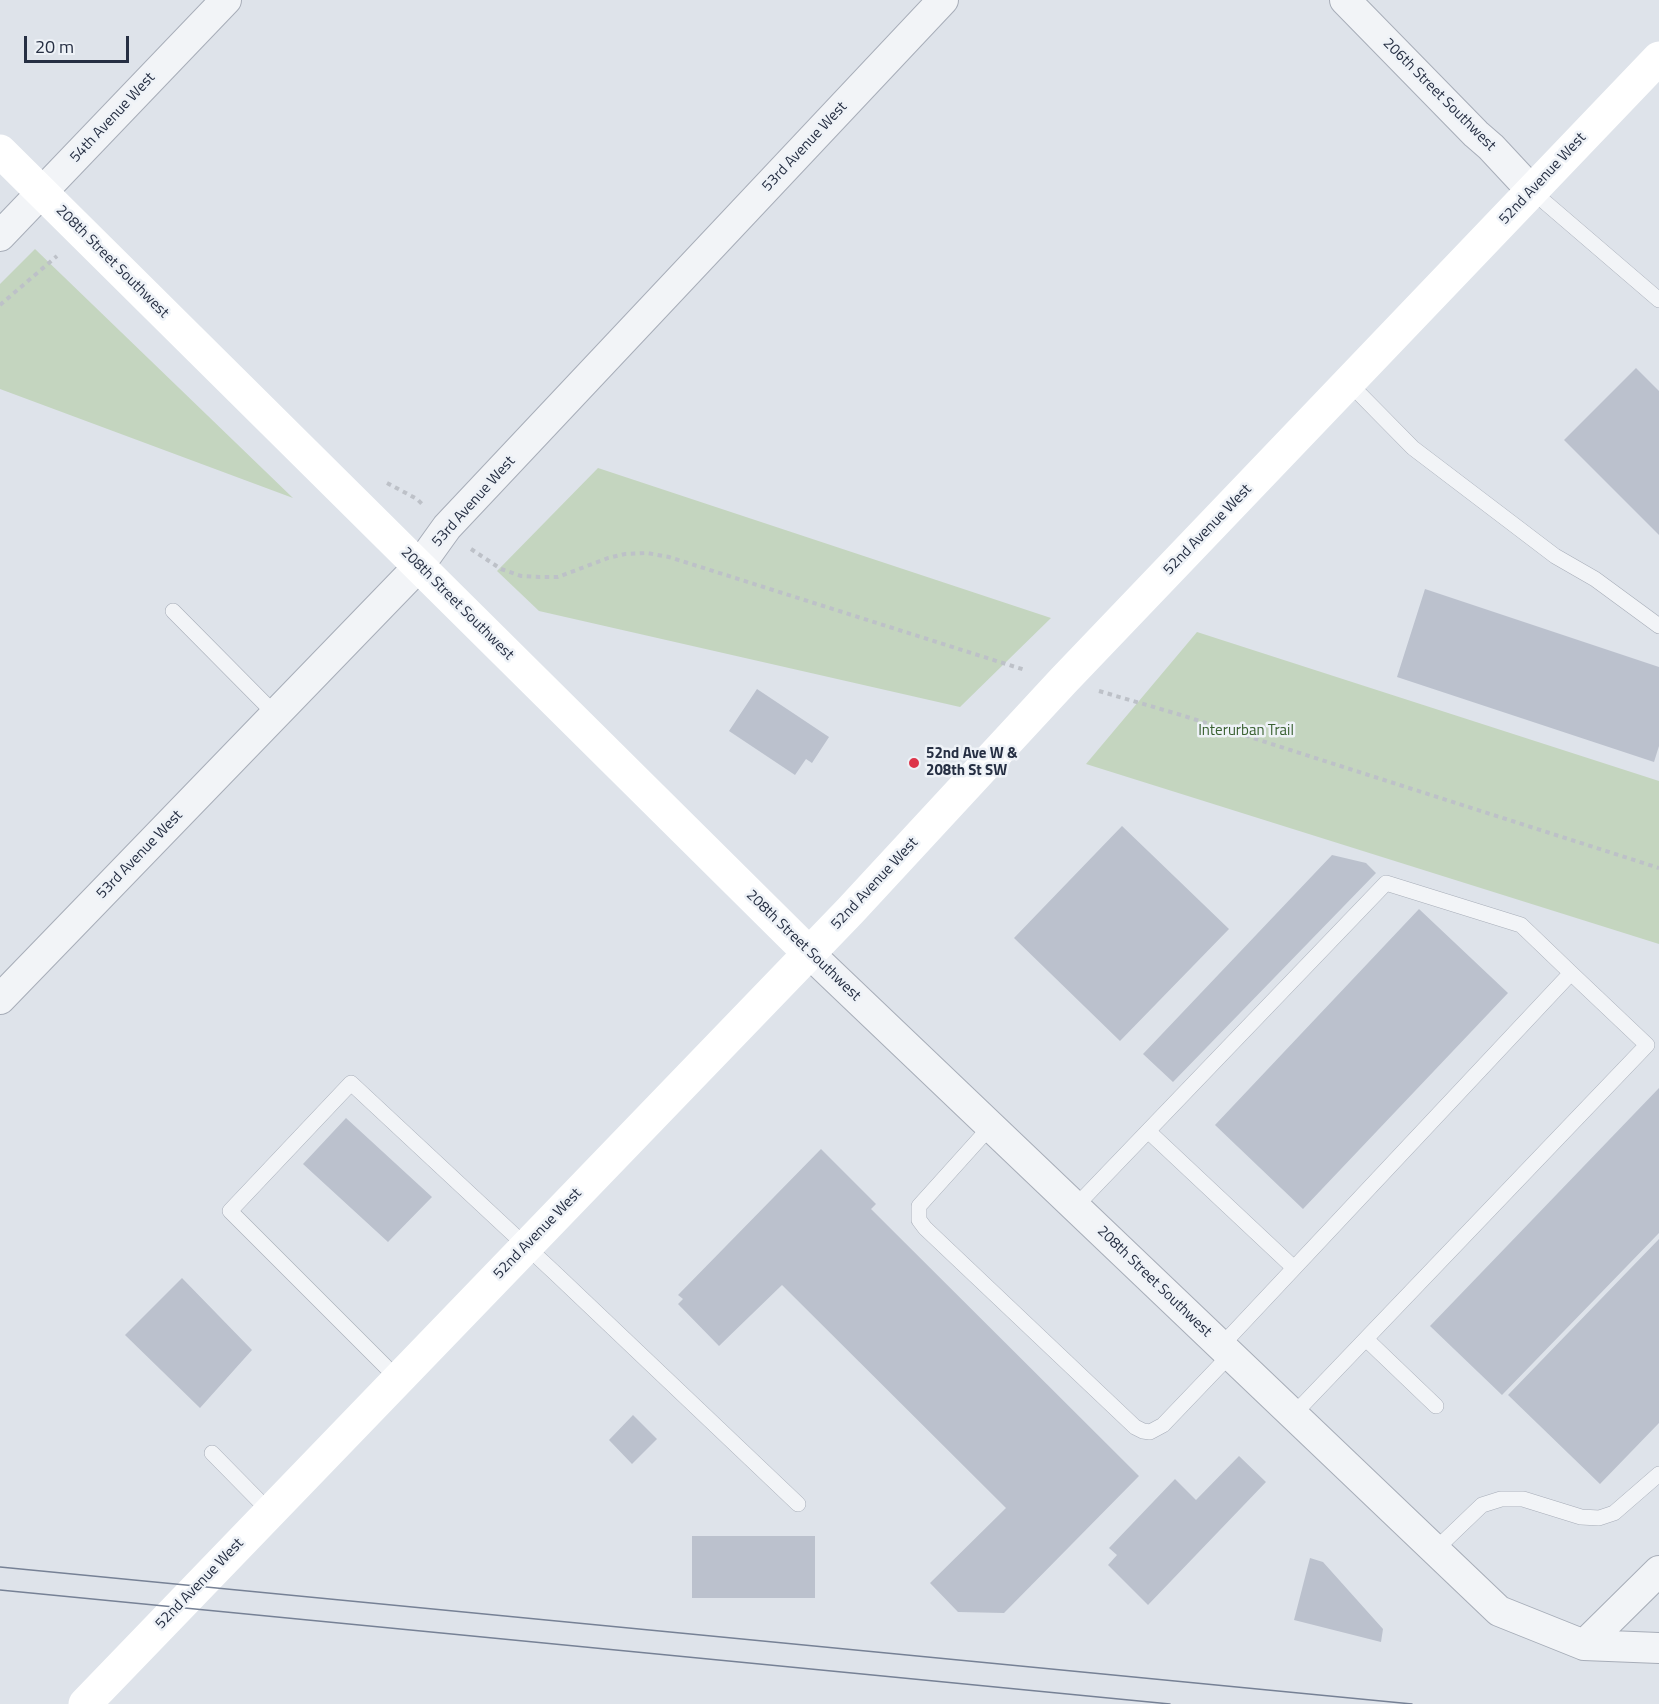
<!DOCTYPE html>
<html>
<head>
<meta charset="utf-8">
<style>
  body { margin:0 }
  #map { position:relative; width:1659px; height:1704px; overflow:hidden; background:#dee3ea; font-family:"Titillium Web",sans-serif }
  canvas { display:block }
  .scale { position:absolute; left:24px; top:36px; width:105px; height:27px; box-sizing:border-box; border:3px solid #262f43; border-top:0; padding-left:8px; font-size:18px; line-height:21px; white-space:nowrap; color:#262f43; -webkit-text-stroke:4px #eef2f7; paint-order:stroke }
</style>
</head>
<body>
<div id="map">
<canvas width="1659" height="1704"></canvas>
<div class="scale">20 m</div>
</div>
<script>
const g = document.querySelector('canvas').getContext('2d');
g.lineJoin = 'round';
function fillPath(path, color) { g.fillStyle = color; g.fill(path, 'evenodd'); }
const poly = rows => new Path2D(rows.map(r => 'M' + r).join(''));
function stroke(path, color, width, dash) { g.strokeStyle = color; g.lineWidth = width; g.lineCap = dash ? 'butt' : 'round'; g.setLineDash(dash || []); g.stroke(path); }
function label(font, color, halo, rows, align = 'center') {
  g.font = font + ' "Titillium Web",sans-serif'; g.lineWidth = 5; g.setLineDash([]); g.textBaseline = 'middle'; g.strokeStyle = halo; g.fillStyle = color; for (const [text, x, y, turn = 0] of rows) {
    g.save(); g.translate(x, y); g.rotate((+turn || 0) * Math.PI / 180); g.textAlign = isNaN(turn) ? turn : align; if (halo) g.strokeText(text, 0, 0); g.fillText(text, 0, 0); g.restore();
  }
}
fillPath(poly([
  [35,249,293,498,0,389,0,284],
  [598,468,1051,618,960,707,539,611,497,571],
  [1197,632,1659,781,1659,944,1086,764]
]), '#c4d5bf');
fillPath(poly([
  [1636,368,1659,391,1659,535,1564,440],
  [1425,589,1659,667,1659,746,1654,762,1397,677],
  [757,689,829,737,812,763,806,759,795,775,729,731],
  [1122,826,1229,929,1120,1041,1014,938],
  [1332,855,1366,863,1376,873,1173,1082,1143,1054],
  [1419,909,1508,993,1303,1209,1215,1125],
  [1659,1088,1659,1233,1502,1395,1430,1326],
  [346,1118,432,1197,388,1242,303,1164],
  [821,1149,876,1204,871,1209,1139,1476,1004,1613,958,1612,930,1583,1006,1508,782,1285,719,1346,678,1304,683,1299,678,1295],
  [1659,1239,1659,1423,1600,1484,1508,1395],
  [182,1278,252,1350,200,1408,125,1335],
  [633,1415,657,1439,632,1464,609,1440],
  [1239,1456,1266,1482,1148,1605,1108,1565,1117,1555,1109,1548,1175,1479,1196,1500],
  [692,1536,815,1536,815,1598,692,1598],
  [1310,1558,1323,1562,1383,1629,1381,1642,1294,1620]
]), '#bbc1cd');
const lane = poly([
  [1532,191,1659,300],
  [1349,383,1413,448,1555,556,1595,579,1659,626],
  [173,611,276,715],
  [991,1126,919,1206,919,1220,925,1228,1135,1427,1143,1431,1150,1432,1163,1425,1230,1355],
  [1148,1131,1294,1268],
  [1075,1207,1386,883,1521,925,1571,973,1647,1045,1293,1415],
  [1366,1339,1436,1406],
  [1221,1346,1571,973],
  [398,1379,230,1211,351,1083,556,1274,798,1504],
  [212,1453,270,1512],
  [1435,1550,1482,1505,1501,1499,1523,1499,1581,1517,1599,1518,1614,1513,1659,1474]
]);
const street = poly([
  [1345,0,1476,134,1491,147,1532,191],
  [0,236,226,0],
  [809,953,1499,1611,1584,1645,1659,1648],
  [0,999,419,566,447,527,943,0],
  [1584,1645,1659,1571]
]);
stroke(lane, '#a7adb8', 16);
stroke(street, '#a7adb8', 32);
stroke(poly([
  [0,305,57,256],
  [387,483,417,499,424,506],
  [471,549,501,569,521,576,539,577,558,577,608,558,625,554,647,553,669,557,1025,670],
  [1099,691,1181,715,1659,868]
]), '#bdc1c8', 4, [4.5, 4.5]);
stroke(lane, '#f2f4f7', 15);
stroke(street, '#f2f4f7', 30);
stroke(poly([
  [0,151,809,953],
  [85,1704,850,911,1063,681,1659,58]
]), '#fff', 33);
stroke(poly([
  [0,1567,1412,1704],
  [0,1590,1170,1704]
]), '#768195', 1.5);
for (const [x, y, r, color] of [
  [914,763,6,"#dd354a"]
]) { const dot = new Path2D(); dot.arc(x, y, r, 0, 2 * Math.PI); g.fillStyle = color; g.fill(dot); stroke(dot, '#eef2f7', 2); }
label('15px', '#262f43', '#eef2f7', [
  ["206th Street Southwest",1439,95,45],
  ["54th Avenue West",113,118,-47],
  ["53rd Avenue West",805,147,-47],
  ["52nd Avenue West",1543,179,-47],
  ["208th Street Southwest",112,262,45],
  ["53rd Avenue West",474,502,-48],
  ["52nd Avenue West",1208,530,-46],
  ["208th Street Southwest",457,604,45],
  ["53rd Avenue West",140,855,-46],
  ["52nd Avenue West",875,884,-47],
  ["208th Street Southwest",803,946,44],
  ["52nd Avenue West",538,1234,-46],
  ["208th Street Southwest",1154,1282,44],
  ["52nd Avenue West",200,1584,-46]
]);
label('15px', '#396031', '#eef2f7', [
  ["Interurban Trail",1246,731]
]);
label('bold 15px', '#262f43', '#eef2f7', [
  ["52nd Ave W &",926,754],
  ["208th St SW",926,771]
], 'left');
</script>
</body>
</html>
